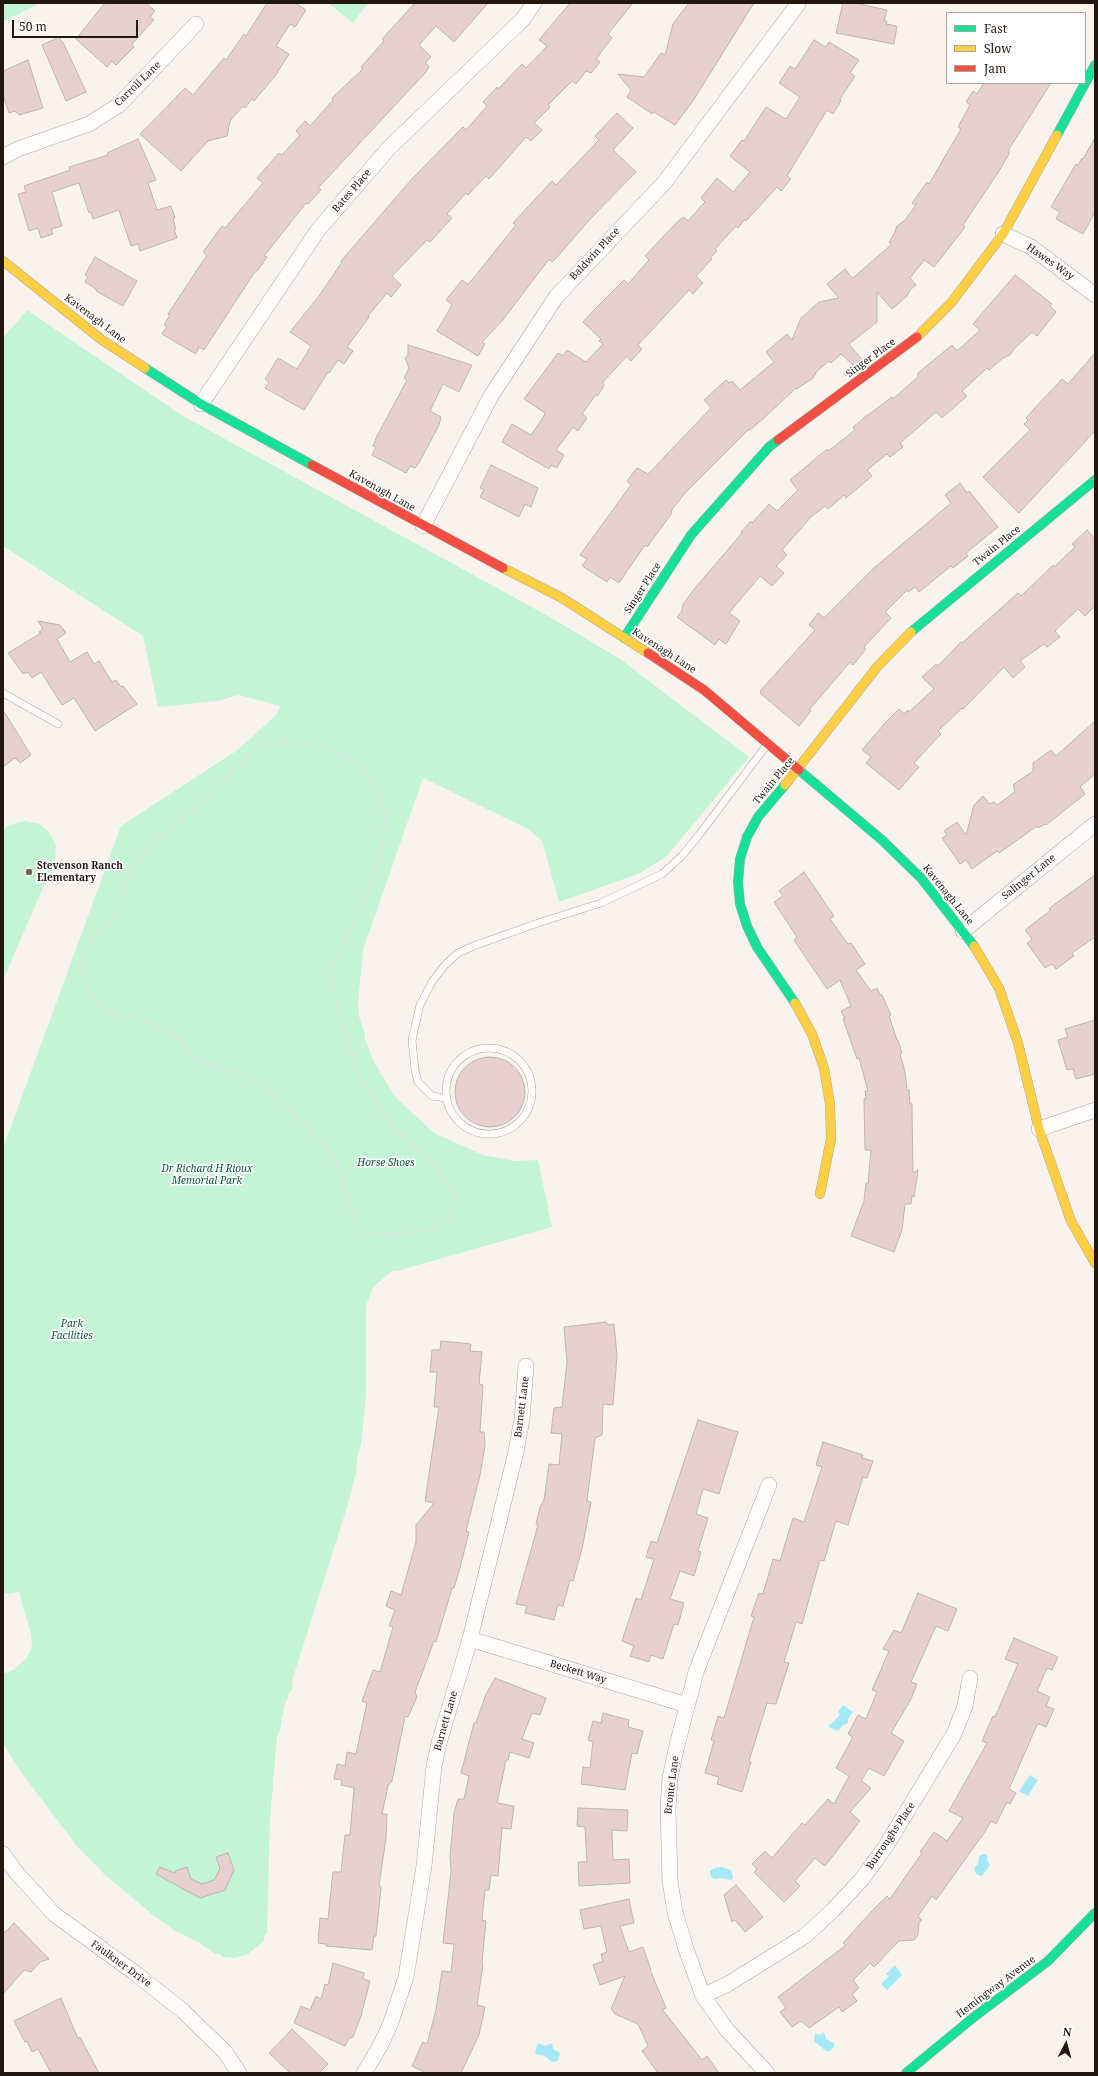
<!DOCTYPE html>
<html>
<head>
<meta charset="utf-8">
<style>
  body { margin:0 }
  #map { position:relative; width:1098px; height:2076px; overflow:hidden; background:#f9f3ee; font-family:"Noto Serif",serif }
  canvas { display:block }
  .frame { position:absolute; inset:0; border:4px solid #221810; pointer-events:none }
  .legend { position:absolute; left:946px; top:12px; width:140px; height:72px; box-sizing:border-box; background:#fff; border:1px solid #a7a39f; margin:0; padding:5px 7px; list-style:none; font-size:12px; color:#221810 }
  .legend li { display:flex; align-items:center; gap:8px; height:20px }
  .legend b { width:20px; border:1px solid #a7a39f }
  .north { position:absolute; left:1046px; top:2024px; width:40px; height:40px; -webkit-text-stroke:3px #fff; paint-order:stroke; rotate:6deg; font-size:11px; font-weight:700; line-height:16px; text-align:center; color:#221810 }
  .north::after { content:''; display:block; margin:auto; width:14px; height:18px; background:#221810; clip-path:polygon(50% 0,100% 100%,50% 72%,0 100%) }
  .scale { position:absolute; left:12px; top:20px; width:126px; height:18px; box-sizing:border-box; border:2px solid #221810; border-top:0; padding-left:5px; font-size:12px; line-height:14px; white-space:nowrap; color:#221810; -webkit-text-stroke:3px #fff; paint-order:stroke }
</style>
</head>
<body>
<div id="map">
<canvas width="1098" height="2076"></canvas>
<div class="frame"></div>
<ul class="legend">
<li><b style="height:5px;background:#16e098"></b>Fast</li>
<li><b style="height:5px;background:#ffcf43"></b>Slow</li>
<li><b style="height:5px;background:#f24e42"></b>Jam</li>
</ul>
<div class="north">N</div>
<div class="scale">50 m</div>
</div>
<script>
const g = document.querySelector('canvas').getContext('2d');
g.lineJoin = 'round';
function fillPath(path, color) {
  g.fillStyle = color;
  g.fill(path, 'evenodd');
}
function shape(rows) {
  const path = new Path2D();
  for (const r of rows) {
    if (r.length === 3) {
      path.moveTo(r[0] + r[2], r[1]);
      path.arc(r[0], r[1], r[2], 0, 2 * Math.PI);
      continue;
    }
    path.moveTo(r[0], r[1]);
    for (let i = 2; i < r.length; i += 2) path.lineTo(r[i], r[i + 1]);
  }
  return path;
}
function trace(path, color, width, dash) {
  g.strokeStyle = color;
  g.lineWidth = width;
  g.lineCap = dash ? 'butt' : 'round';
  g.setLineDash(dash || []);
  g.stroke(path);
}
function drawText(font, color, halo, rows, align = 'center') {
  g.font = font + ' "Noto Serif",serif';
  g.lineWidth = 3.5;
  g.setLineDash([]);
  g.textBaseline = 'middle';
  g.strokeStyle = halo;
  g.fillStyle = color;
  for (const [text, x, y, turn = 0] of rows) {
    g.save();
    g.translate(x, y);
    g.rotate((+turn || 0) * Math.PI / 180);
    g.textAlign = isNaN(turn) ? turn : align;
    if (halo) g.strokeText(text, 0, 0);
    g.fillText(text, 0, 0);
    g.restore();
  }
}
fillPath(shape([
  [3,3,41,3,3,22],
  [328,3,368,3,353,23],
  [27,310,183,416,550,617,620,659,749,757,666,857,638,874,559,902,542,841,528,829,423,778,363,950,358,1003,359,1016,365,1034,365,1039,373,1060,395,1097,434,1133,483,1155,515,1161,538,1160,552,1227,397,1271,392,1271,373,1287,366,1306,366,1395,361,1445,358,1454,356,1472,348,1504,293,1678,292,1688,285,1703,280,1730,277,1737,270,1820,267,1933,264,1936,264,1941,248,1954,235,1958,222,1957,220,1954,215,1954,198,1942,174,1930,153,1915,106,1876,76,1845,18,1768,3,1743,3,1674,15,1669,27,1658,32,1647,31,1634,19,1592,10,1594,3,1592,3,1148,121,826,239,749,276,715,281,706,238,695,218,701,158,707,143,636,3,546,3,338],
  [25,821,40,824,49,832,56,845,55,860,3,980,3,830,9,825]
]), '#c3f5d5');
fillPath(shape([
  [843,1705,853,1712,848,1719,848,1723,842,1726,838,1731,828,1727,838,1717,840,1714,838,1712],
  [1030,1775,1038,1780,1028,1796,1019,1791],
  [984,1854,987,1855,987,1859,990,1865,982,1876,976,1874,974,1868,978,1864,979,1856],
  [722,1867,731,1870,733,1877,732,1880,720,1878,714,1879,711,1877,710,1871,714,1868],
  [895,1965,902,1975,887,1990,881,1984,889,1976,886,1974],
  [824,2032,826,2039,834,2043,834,2047,830,2051,826,2051,814,2041,815,2033,820,2035],
  [539,2043,545,2046,552,2043,553,2049,560,2053,558,2061,552,2062,545,2056,535,2054,537,2045]
]), '#a5e8f6');
const building = shape([
  [105,3,146,3,155,11,150,17,154,20,132,44,134,47,116,65,112,61,107,67,76,39,105,3],
  [267,3,295,3,306,10,295,27,290,24,276,46,289,54,275,76,254,101,252,99,245,108,243,106,230,121,227,136,208,141,181,171,140,134,185,88,193,95,224,58,226,60,244,34,246,36,267,3],
  [415,3,488,3,454,42,436,26,419,45,431,57,425,63,429,66,426,72,318,188,321,190,308,204,306,203,264,256,267,257,258,270,254,273,204,350,199,347,196,354,162,334,167,326,164,325,170,315,168,314,207,255,203,252,222,226,225,228,263,183,257,178,279,153,282,155,300,135,296,131,305,121,310,126,333,100,332,98,363,69,361,67,384,41,382,39,415,3],
  [570,3,633,3,608,34,612,38,596,59,600,62,591,73,586,71,576,84,572,81,548,105,550,107,534,123,542,130,531,141,526,137,489,179,486,176,468,195,466,193,447,214,452,218,440,231,430,242,427,240,392,276,401,285,391,297,387,293,368,316,369,317,347,347,353,351,344,364,338,360,329,373,328,372,304,410,265,388,269,382,265,379,278,358,297,369,311,346,290,332,319,296,342,262,341,261,411,180,463,127,466,130,487,106,483,102,497,87,498,89,522,64,526,68,547,46,539,40,570,3],
  [689,3,754,3,693,101,675,125,654,112,652,114,627,97,631,90,618,74,644,77,661,53,665,55,673,24,689,3],
  [843,3,855,3,887,10,884,21,887,21,886,24,897,26,894,44,836,33,843,3],
  [59,37,62,43,63,42,86,92,66,101,42,45,59,37],
  [814,40,826,47,829,42,859,60,850,73,855,76,840,99,841,101,833,114,827,110,787,176,791,179,781,191,777,187,746,221,745,219,738,228,736,226,715,249,717,251,710,258,712,259,696,276,703,283,693,294,689,290,638,345,642,349,631,361,627,356,603,382,604,386,598,395,595,396,582,414,587,418,578,431,573,427,556,450,564,455,557,468,551,465,549,469,502,442,512,424,531,435,544,416,545,413,524,399,558,353,563,356,567,350,586,362,603,344,599,341,601,339,583,322,594,310,624,280,628,284,649,260,645,256,678,221,684,217,688,221,705,202,701,198,717,178,733,192,750,172,730,156,742,140,744,141,766,107,786,119,800,97,779,83,790,66,795,69,814,40],
  [28,60,43,108,19,115,15,111,9,113,3,95,3,71,28,60],
  [984,83,1051,83,1009,149,1009,154,999,171,963,225,965,227,934,267,924,260,910,278,916,285,910,290,907,296,892,309,877,292,877,322,849,344,863,361,855,367,841,354,831,363,829,361,817,371,813,378,797,389,796,388,764,418,750,430,749,429,685,493,671,511,672,513,661,528,647,547,645,545,619,583,610,577,607,582,582,566,587,559,580,555,631,485,627,481,637,468,648,474,711,408,704,400,726,380,729,383,732,381,740,390,774,362,766,352,787,334,792,340,801,318,819,302,839,298,827,284,845,269,852,278,854,277,892,244,889,242,894,234,897,226,905,220,916,205,912,203,927,182,929,184,961,129,958,127,970,105,966,102,973,91,977,94,984,83],
  [617,113,633,128,613,150,636,172,592,217,557,257,552,262,549,259,502,321,482,342,485,344,478,356,437,331,452,305,446,300,462,280,468,284,472,280,516,225,513,223,552,181,556,185,599,140,595,136,617,113],
  [1095,138,1095,212,1083,234,1056,219,1060,212,1051,207,1076,164,1078,165,1082,158,1083,159,1095,138],
  [138,139,156,180,148,183,157,210,171,206,175,218,173,219,176,229,174,229,177,238,140,251,138,244,131,246,119,210,93,219,91,212,89,213,79,183,52,192,62,226,51,229,53,234,41,238,38,228,29,231,18,194,26,192,24,186,70,170,69,167,108,155,107,153,138,139],
  [95,257,137,281,123,306,96,291,96,289,85,282,88,277,85,275,95,257],
  [1015,275,1052,304,1050,306,1056,312,1037,336,1032,332,1014,349,1010,355,1003,358,989,370,987,368,962,391,967,396,942,418,936,412,900,443,903,447,890,457,887,454,867,470,872,476,846,498,844,495,828,509,825,506,811,517,782,550,787,555,776,566,784,573,772,586,760,576,729,613,740,621,726,644,719,639,715,645,677,617,682,611,683,604,695,588,742,533,741,532,751,521,752,523,769,504,777,511,798,490,790,480,827,449,828,451,835,446,855,430,853,427,864,418,892,397,893,399,918,377,918,373,952,345,957,351,980,330,973,324,1015,275],
  [408,345,472,365,459,392,443,384,430,411,441,417,439,425,419,463,415,468,410,466,406,473,372,455,376,447,373,446,377,436,407,380,404,378,409,368,405,358,408,355,408,345],
  [1095,353,1095,431,1019,513,983,477,1030,430,1024,424,1028,420,1026,418,1034,409,1062,379,1068,384,1095,353],
  [491,465,538,488,531,507,525,504,519,517,480,497,484,490,480,488,491,465],
  [960,483,967,493,969,491,998,527,966,553,968,556,953,568,951,566,919,592,915,587,908,592,907,590,885,612,891,618,864,647,866,649,853,665,850,662,809,710,811,711,799,726,760,693,761,690,815,630,809,625,818,613,824,618,874,568,951,503,945,495,960,483],
  [1087,530,1095,539,1095,606,1085,616,1078,609,1055,631,1060,637,1047,647,1044,644,1020,661,1025,667,1013,678,1004,667,963,709,962,708,938,731,941,734,914,763,919,767,899,790,866,763,871,757,862,750,885,723,899,709,904,714,908,710,909,712,934,689,922,677,936,664,938,666,961,642,962,643,1018,593,1021,596,1053,565,1054,567,1075,547,1072,544,1087,530],
  [38,621,60,625,66,633,57,639,70,662,87,652,94,664,99,661,112,682,116,680,121,687,123,686,137,704,95,731,74,698,62,705,41,672,32,678,28,672,23,674,8,653,41,633,39,632,43,629,38,621],
  [3,710,31,755,20,763,15,758,3,767,3,710],
  [1095,721,1095,774,1080,787,1085,794,1046,825,1045,824,1038,828,1037,826,999,853,997,851,972,869,966,860,960,864,942,838,947,835,944,831,957,822,966,835,974,805,983,796,990,804,994,802,997,805,1015,792,1013,785,1033,771,1033,763,1051,750,1056,756,1095,721],
  [804,872,834,916,830,919,848,944,851,943,865,964,856,970,871,991,877,988,880,995,882,995,891,1015,889,1016,897,1040,898,1040,902,1053,900,1054,905,1072,907,1090,909,1090,910,1104,912,1104,913,1173,918,1170,914,1197,912,1196,911,1204,905,1204,902,1230,894,1252,851,1236,864,1201,866,1183,868,1183,871,1150,865,1150,864,1099,866,1099,865,1091,868,1091,859,1058,857,1059,843,1019,845,1019,841,1011,851,1006,840,980,827,989,794,940,797,937,774,902,783,896,779,891,804,872],
  [1095,875,1095,937,1072,953,1074,956,1056,969,1052,964,1045,968,1027,943,1032,939,1025,930,1051,910,1049,909,1055,904,1095,875],
  [1095,1020,1095,1074,1076,1079,1073,1069,1067,1070,1058,1040,1068,1037,1065,1029,1095,1020],
  [490,1092,35],
  [606,1322,608,1325,614,1324,617,1356,613,1405,603,1404,602,1435,595,1438,587,1501,591,1502,582,1549,573,1581,570,1580,563,1606,558,1605,554,1620,525,1613,527,1606,516,1604,538,1525,536,1524,540,1507,544,1500,549,1464,559,1465,562,1434,551,1433,554,1408,562,1407,567,1362,564,1327,606,1322],
  [441,1341,471,1344,470,1351,482,1352,479,1384,483,1385,480,1432,484,1432,485,1446,480,1475,466,1531,469,1532,460,1568,454,1588,452,1588,436,1642,434,1641,415,1692,417,1697,408,1717,405,1716,392,1781,388,1786,382,1814,387,1814,386,1838,379,1885,381,1888,376,1936,374,1936,372,1950,326,1946,326,1944,318,1943,320,1918,328,1919,333,1872,341,1872,345,1835,350,1835,354,1788,341,1785,342,1780,334,1779,337,1764,345,1766,347,1752,356,1754,367,1703,362,1701,373,1670,380,1672,393,1627,389,1626,395,1610,386,1606,391,1591,401,1595,416,1542,416,1525,434,1503,425,1501,439,1407,434,1407,437,1372,430,1372,432,1350,440,1350,441,1341],
  [698,1420,738,1432,719,1494,703,1489,696,1514,708,1518,698,1551,701,1552,694,1576,680,1571,670,1599,684,1603,678,1625,674,1624,663,1659,651,1655,649,1662,630,1656,634,1646,622,1641,636,1598,641,1600,654,1559,646,1557,651,1541,657,1543,698,1420],
  [823,1442,863,1455,862,1458,873,1461,867,1478,863,1477,848,1525,836,1521,824,1561,820,1560,802,1624,796,1622,784,1662,789,1663,776,1704,767,1703,749,1761,751,1762,742,1792,717,1784,719,1777,705,1773,714,1741,711,1740,718,1716,724,1718,754,1617,751,1616,759,1593,763,1594,773,1559,780,1561,793,1518,804,1522,822,1467,816,1465,823,1442],
  [918,1593,957,1609,948,1631,936,1626,911,1682,917,1684,911,1699,891,1733,904,1741,884,1776,869,1768,861,1781,871,1788,850,1812,860,1821,825,1866,815,1858,795,1881,800,1886,784,1902,754,1872,757,1869,752,1864,765,1851,772,1858,802,1823,805,1825,828,1799,834,1804,849,1776,836,1768,853,1737,848,1734,858,1715,866,1719,877,1692,872,1690,889,1651,883,1649,894,1630,901,1633,918,1593],
  [1014,1638,1058,1657,1052,1670,1047,1668,1037,1691,1050,1697,1046,1706,1054,1709,1046,1727,1039,1724,1037,1725,1009,1789,1016,1793,1010,1804,1007,1802,996,1824,991,1821,984,1833,936,1900,932,1896,918,1916,922,1920,919,1923,918,1935,914,1940,899,1941,874,1967,870,1963,853,1980,859,1988,852,1994,857,2001,842,2012,839,2007,809,2028,801,2021,792,2027,780,2012,786,2008,778,1997,846,1945,843,1943,870,1913,887,1896,890,1899,922,1853,920,1852,934,1832,947,1841,963,1818,949,1811,987,1743,982,1741,993,1716,995,1717,1018,1664,1005,1659,1014,1638],
  [495,1678,546,1698,540,1715,532,1713,522,1739,534,1743,529,1758,510,1752,508,1760,506,1760,497,1803,514,1806,511,1829,502,1828,498,1876,491,1875,489,1890,485,1890,482,1920,486,1921,482,1963,483,1964,477,2005,485,2007,479,2035,461,2073,426,2073,412,2066,423,2042,427,2044,436,2010,442,1971,451,1972,454,1944,443,1943,451,1871,450,1857,454,1813,458,1799,464,1799,469,1776,461,1773,474,1723,476,1723,486,1694,495,1678],
  [603,1713,629,1720,628,1727,643,1731,637,1754,632,1753,625,1790,581,1784,583,1767,590,1768,593,1742,588,1740,593,1721,601,1723,603,1713],
  [578,1808,628,1810,627,1831,612,1830,613,1860,629,1859,630,1883,579,1886,578,1862,587,1862,585,1827,577,1826,578,1808],
  [228,1853,234,1870,225,1890,200,1898,156,1874,160,1867,175,1873,175,1871,187,1867,191,1879,202,1884,214,1880,220,1869,216,1857,228,1853],
  [736,1885,763,1917,745,1932,735,1920,732,1922,724,1895,736,1885],
  [629,1899,634,1923,620,1926,629,1952,643,1947,651,1970,650,1970,666,2008,662,2009,702,2060,707,2056,719,2073,658,2073,642,2051,648,2046,638,2024,615,2014,611,2009,625,1976,600,1985,593,1965,603,1961,601,1954,607,1952,601,1926,584,1929,580,1910,629,1899],
  [14,1923,49,1959,40,1962,31,1972,24,1970,3,1994,3,1934,14,1923],
  [333,1963,364,1973,363,1979,370,1981,361,2016,353,2037,349,2038,345,2046,294,2023,301,2006,310,2010,316,1996,321,1999,325,1984,328,1985,333,1963],
  [61,1998,78,2039,80,2037,99,2073,51,2073,38,2049,32,2052,27,2041,25,2042,14,2021,61,1998],
  [292,2029,328,2064,319,2073,290,2073,269,2053,292,2029]
]);
fillPath(building, '#e7d0ce');
trace(building, '#beb4b2', 1);
const lane = shape([
  [3,693,58,724],
  [489,1091,43],
  [446,1098,432,1096,418,1082,415,1070,412,1040,420,1005,432,982,444,966,458,953,476,945,541,922,601,903,662,874,682,856,699,835,766,746]
]);
const street = shape([
  [3,157,18,149,89,124,119,105,196,24],
  [1003,234,1031,247,1095,295],
  [201,404,318,230,389,148,523,19,534,3],
  [423,526,491,396,556,297,664,183,798,4],
  [963,931,1095,824],
  [1039,1129,1095,1110],
  [470,1639,687,1705],
  [3,1854,15,1871,54,1914,135,1973,183,2011,225,2052,239,2073],
  [703,1996,728,1984,805,1936,833,1910,862,1879,886,1846,954,1734,965,1706,970,1678],
  [364,2073,379,2048,390,2025,406,1977,424,1866,434,1766,439,1743,470,1639,516,1452,522,1419,526,1366],
  [767,2073,727,2030,703,1996,686,1949,675,1912,670,1881,668,1809,670,1778,677,1745,696,1672,769,1485]
]);
const fast = shape([
  [1057,135,1095,65],
  [145,368,201,404,312,465],
  [911,632,1095,480],
  [624,638,691,535,769,447,778,440],
  [799,770,882,840,921,878,974,946],
  [785,785,758,817,747,837,740,859,738,882,740,904,747,926,757,947,795,1003],
  [906,2073,974,2017,1048,1961,1095,1913]
]);
const slow = shape([
  [3,261,102,340,145,368],
  [917,337,951,303,1003,234,1057,135],
  [503,568,562,598,648,653],
  [785,785,877,667,911,632],
  [974,946,999,988,1018,1043,1039,1129,1071,1221,1095,1263],
  [795,1003,812,1034,824,1068,830,1104,831,1139,820,1194]
]);
const jam = shape([
  [778,440,917,337],
  [312,465,503,568],
  [648,653,704,690,799,770]
]);
trace(lane, '#aea7a1', 8);
trace(street, '#aea7a1', 16);
trace(fast, '#aea7a1', 10);
trace(slow, '#aea7a1', 10);
trace(jam, '#aea7a1', 10);
trace(shape([
  [285,741,319,745,357,762,373,782,386,817,377,871,342,949,328,973,358,1075,396,1132,435,1164,455,1194,452,1218,433,1230,371,1236,358,1228,345,1192,337,1162,313,1132,272,1092,243,1074,211,1065,195,1057,175,1035,153,1024,105,1011,90,991,79,967,90,946,114,915,130,871,151,842,202,804,256,747,285,741]
]), '#e0dfdd', 2.5, [3, 3]);
trace(lane, '#fefdfc', 7);
trace(street, '#fefdfc', 15);
trace(fast, '#16e098', 9);
trace(slow, '#ffcf43', 9);
trace(jam, '#f24e42', 9);
for (const [x, y, r, color] of [
  [29,872,4,"#6d655e"]
]) {
  const dot = new Path2D();
  dot.arc(x, y, r, 0, 2 * Math.PI);
  g.fillStyle = color;
  g.fill(dot);
  trace(dot, '#fff', 1.5);
}
drawText('10px', '#221810', '#fff', [
  ["Carroll Lane",138,84,-44],
  ["Bates Place",352,191,-49],
  ["Baldwin Place",595,254,-47],
  ["Hawes Way",1050,262,35],
  ["Kavenagh Lane",95,319,37],
  ["Singer Place",871,358,-36],
  ["Kavenagh Lane",382,491,29],
  ["Twain Place",997,546,-39],
  ["Singer Place",643,588,-57],
  ["Kavenagh Lane",664,651,33],
  ["Twain Place",774,781,-50],
  ["Salinger Lane",1029,877,-39],
  ["Kavenagh Lane",948,895,51],
  ["Barnett Lane",522,1407,-83],
  ["Beckett Way",578,1672,17],
  ["Barnett Lane",446,1721,-74],
  ["Bronte Lane",672,1785,-83],
  ["Burroughs Place",891,1836,-56],
  ["Faulkner Drive",121,1964,36],
  ["Hemingway Avenue",996,1987,-37]
]);
drawText('bold 10px', '#221810', '#fff', [
  ["Stevenson Ranch",37,866],
  ["Elementary",37,878]
], 'left');
drawText('italic 10px', '#085837', '#fff', [
  ["Horse Shoes",386,1163],
  ["Dr Richard H Rioux",207,1169],
  ["Memorial Park",207,1181],
  ["Park",72,1324],
  ["Facilities",72,1336]
]);
</script>
</body>
</html>
